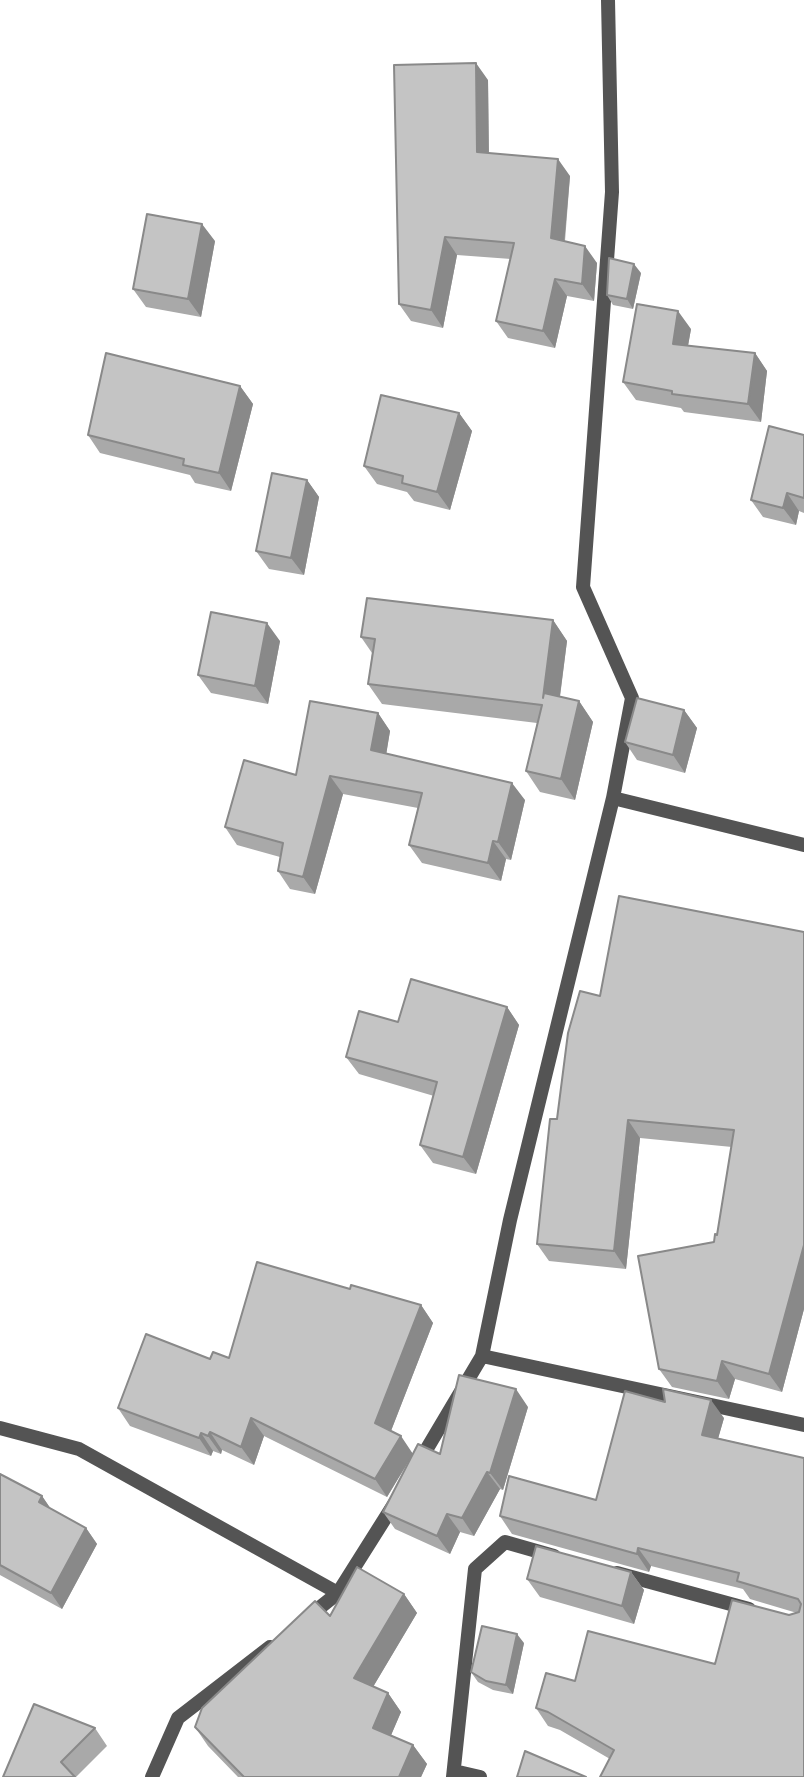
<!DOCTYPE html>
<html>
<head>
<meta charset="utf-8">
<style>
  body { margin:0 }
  canvas { display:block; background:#fff }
</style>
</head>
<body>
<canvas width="804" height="1777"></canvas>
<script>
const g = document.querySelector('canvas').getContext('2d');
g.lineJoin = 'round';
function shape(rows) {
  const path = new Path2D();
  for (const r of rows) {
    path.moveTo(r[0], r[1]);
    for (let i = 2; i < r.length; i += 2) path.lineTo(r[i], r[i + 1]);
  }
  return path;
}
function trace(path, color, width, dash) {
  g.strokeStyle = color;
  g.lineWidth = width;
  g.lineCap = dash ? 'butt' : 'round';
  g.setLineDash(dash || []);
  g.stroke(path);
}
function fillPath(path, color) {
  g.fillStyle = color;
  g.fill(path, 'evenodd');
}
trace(shape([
  [613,798,804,845],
  [482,1356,804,1425],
  [0,1428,79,1449,338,1593],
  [419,1462,482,1356,510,1220,613,798,632,698,583,587,612,192,608,0],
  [617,1573,749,1609],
  [308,1617,338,1593,396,1501],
  [454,1771,480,1777],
  [152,1777,178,1718,270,1647],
  [453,1777,475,1569,505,1542,554,1556]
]), '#545454', 14);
fillPath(shape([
  [488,80,489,153,570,176,565,241,597,263,594,301,567,296,555,348,508,338,496,321,511,259,457,255,443,328,411,321,399,304],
  [215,241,201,317,146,307,133,289],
  [641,273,633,309,613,305,607,295],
  [691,329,688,346,755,353,767,371,761,422,684,412,681,408,636,400,623,382],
  [240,386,253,404,231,491,195,483,190,475,100,453,88,435],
  [459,413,472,431,450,510,414,501,407,492,377,484,364,466],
  [804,435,804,513,799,511,796,525,763,517,751,500],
  [307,480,319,497,304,575,269,569,256,551],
  [553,620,567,641,560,697,579,701,593,722,575,800,540,792,526,771,537,723,382,704,368,684,372,653,361,637],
  [280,641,268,704,211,693,198,675],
  [684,710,697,728,685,773,637,760,625,742],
  [378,713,390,731,386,754,525,800,511,860,506,859,501,881,422,863,409,845,418,808,343,794,315,894,290,889,278,871,280,857,237,845,225,827],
  [804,932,804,1309,782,1392,735,1379,729,1399,672,1387,659,1369,717,1235,732,1147,640,1138,626,1269,549,1261,537,1244,557,1119,600,996],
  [507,1007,519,1025,476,1174,433,1163,420,1145,434,1096,359,1074,346,1057,398,1022],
  [350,1289,421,1305,433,1323,391,1431,413,1454,387,1497,264,1436,254,1465,222,1450,221,1454,213,1451,211,1456,130,1426,118,1408,210,1359,229,1358],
  [528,1407,503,1490,500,1489,474,1536,460,1532,450,1554,395,1529,383,1512,440,1454],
  [724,1418,718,1438,804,1458,804,1777,610,1759,560,1730,548,1726,536,1708,575,1681,715,1664,789,1615,797,1613,750,1599,743,1589,651,1566,649,1572,512,1534,500,1516,596,1500],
  [0,1474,42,1496,50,1508,86,1528,97,1544,62,1609,0,1575],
  [631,1572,644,1590,634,1624,540,1597,527,1579],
  [404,1594,417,1613,373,1687,388,1693,401,1712,391,1735,413,1745,427,1764,421,1777,238,1777,208,1746,195,1727,330,1616],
  [524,1643,513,1694,493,1690,478,1682,471,1672],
  [95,1728,107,1746,76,1777,3,1777]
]), '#a9a9a9');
fillPath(shape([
  [476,63,488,80,489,170,477,152],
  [558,159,570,176,563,256,551,238],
  [202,224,215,241,201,317,188,299],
  [445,237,457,255,443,328,431,310],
  [585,246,597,263,594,301,582,284],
  [634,264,641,273,633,309,627,299],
  [555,279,567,296,555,348,543,331],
  [678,311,691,329,685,362,673,344],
  [755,353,767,371,761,422,748,404],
  [240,386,253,404,231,491,219,473],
  [459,413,472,431,450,510,437,492],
  [307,480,319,497,304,575,291,558],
  [787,493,799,511,796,525,783,508],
  [553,620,567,641,557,718,543,698],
  [267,623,280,641,268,704,255,686],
  [579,701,593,722,575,800,561,779],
  [684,710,697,728,685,773,673,755],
  [378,713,390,731,384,768,371,750],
  [330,776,343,794,315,894,303,877],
  [512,783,525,800,511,860,498,842],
  [493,841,506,859,501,881,488,863],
  [507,1007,519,1025,476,1174,463,1157],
  [628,1120,640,1138,626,1269,614,1251],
  [804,1245,804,1309,782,1392,769,1374],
  [421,1305,433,1323,387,1441,375,1423],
  [722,1361,735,1379,729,1399,717,1381],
  [516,1389,528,1407,503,1490,490,1473],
  [711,1400,724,1418,714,1453,702,1435],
  [251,1418,264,1436,254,1465,241,1447],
  [210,1432,222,1450,221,1454,208,1436],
  [201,1433,213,1451,211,1456,199,1438],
  [401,1436,413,1454,387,1497,375,1479],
  [487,1472,500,1489,474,1536,462,1518],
  [42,1496,53,1512,39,1502],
  [447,1514,460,1532,450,1554,437,1536],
  [86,1528,97,1544,62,1609,51,1593],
  [638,1548,651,1566,649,1572,637,1554],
  [631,1572,644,1590,634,1624,622,1606],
  [404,1594,417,1613,367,1697,354,1678],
  [517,1634,524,1643,513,1694,506,1685],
  [388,1693,401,1712,386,1747,373,1728],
  [413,1745,427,1764,421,1777,399,1777]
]), '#898989');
const building = shape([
  [476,63,477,152,558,159,551,238,585,246,582,284,555,279,543,331,496,321,514,243,445,237,431,310,399,304,394,65,476,63],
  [147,214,202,224,188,299,133,289,147,214],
  [609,258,634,264,627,299,607,295,609,258],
  [637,304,678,311,673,344,755,353,748,404,672,394,672,391,623,382,637,304],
  [106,353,240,386,219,473,183,465,184,459,88,435,106,353],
  [381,395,459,413,437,492,402,483,403,476,364,466,381,395],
  [769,426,804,435,804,498,787,493,783,508,751,500,769,426],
  [272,473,307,480,291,558,256,551,272,473],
  [367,598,553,620,543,698,544,693,579,701,561,779,526,771,542,705,368,684,375,639,361,637,367,598],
  [211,612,267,623,255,686,198,675,211,612],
  [637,698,684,710,673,755,625,742,637,698],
  [310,701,378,713,371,750,512,783,498,842,493,841,488,863,409,845,422,793,330,776,303,877,278,871,283,843,225,827,244,760,296,775,310,701],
  [619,896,804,932,804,1245,769,1374,722,1361,717,1381,659,1369,638,1256,714,1242,715,1234,717,1235,734,1130,628,1120,614,1251,537,1244,550,1119,557,1119,568,1033,580,991,600,996,619,896],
  [411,979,507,1007,463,1157,420,1145,437,1082,346,1057,359,1011,398,1022,411,979],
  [257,1262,350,1289,351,1285,421,1305,375,1423,401,1436,375,1479,251,1418,241,1447,210,1432,208,1436,201,1433,199,1438,118,1408,146,1334,210,1359,213,1352,229,1358,257,1262],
  [459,1375,516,1389,490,1473,487,1472,462,1518,447,1514,437,1536,383,1512,418,1444,440,1454,459,1375],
  [663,1389,711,1400,702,1435,804,1458,804,1777,600,1777,614,1750,548,1712,536,1708,546,1673,575,1681,588,1631,715,1664,732,1600,789,1615,799,1612,801,1604,798,1599,737,1581,739,1573,638,1548,637,1554,500,1516,509,1476,596,1500,625,1391,665,1402,663,1389],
  [0,1474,42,1496,39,1502,86,1528,51,1593,0,1565,0,1474],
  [536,1546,631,1572,622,1606,527,1579,536,1546],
  [357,1567,404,1594,354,1678,388,1693,373,1728,413,1745,399,1777,244,1777,195,1727,202,1708,315,1601,330,1616,357,1567],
  [482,1626,517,1634,506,1685,486,1681,471,1672,482,1626],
  [34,1704,95,1728,61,1762,75,1777,3,1777,34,1704],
  [525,1751,586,1777,517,1777,525,1751]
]);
fillPath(building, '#c4c4c4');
trace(building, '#898989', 2);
</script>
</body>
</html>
